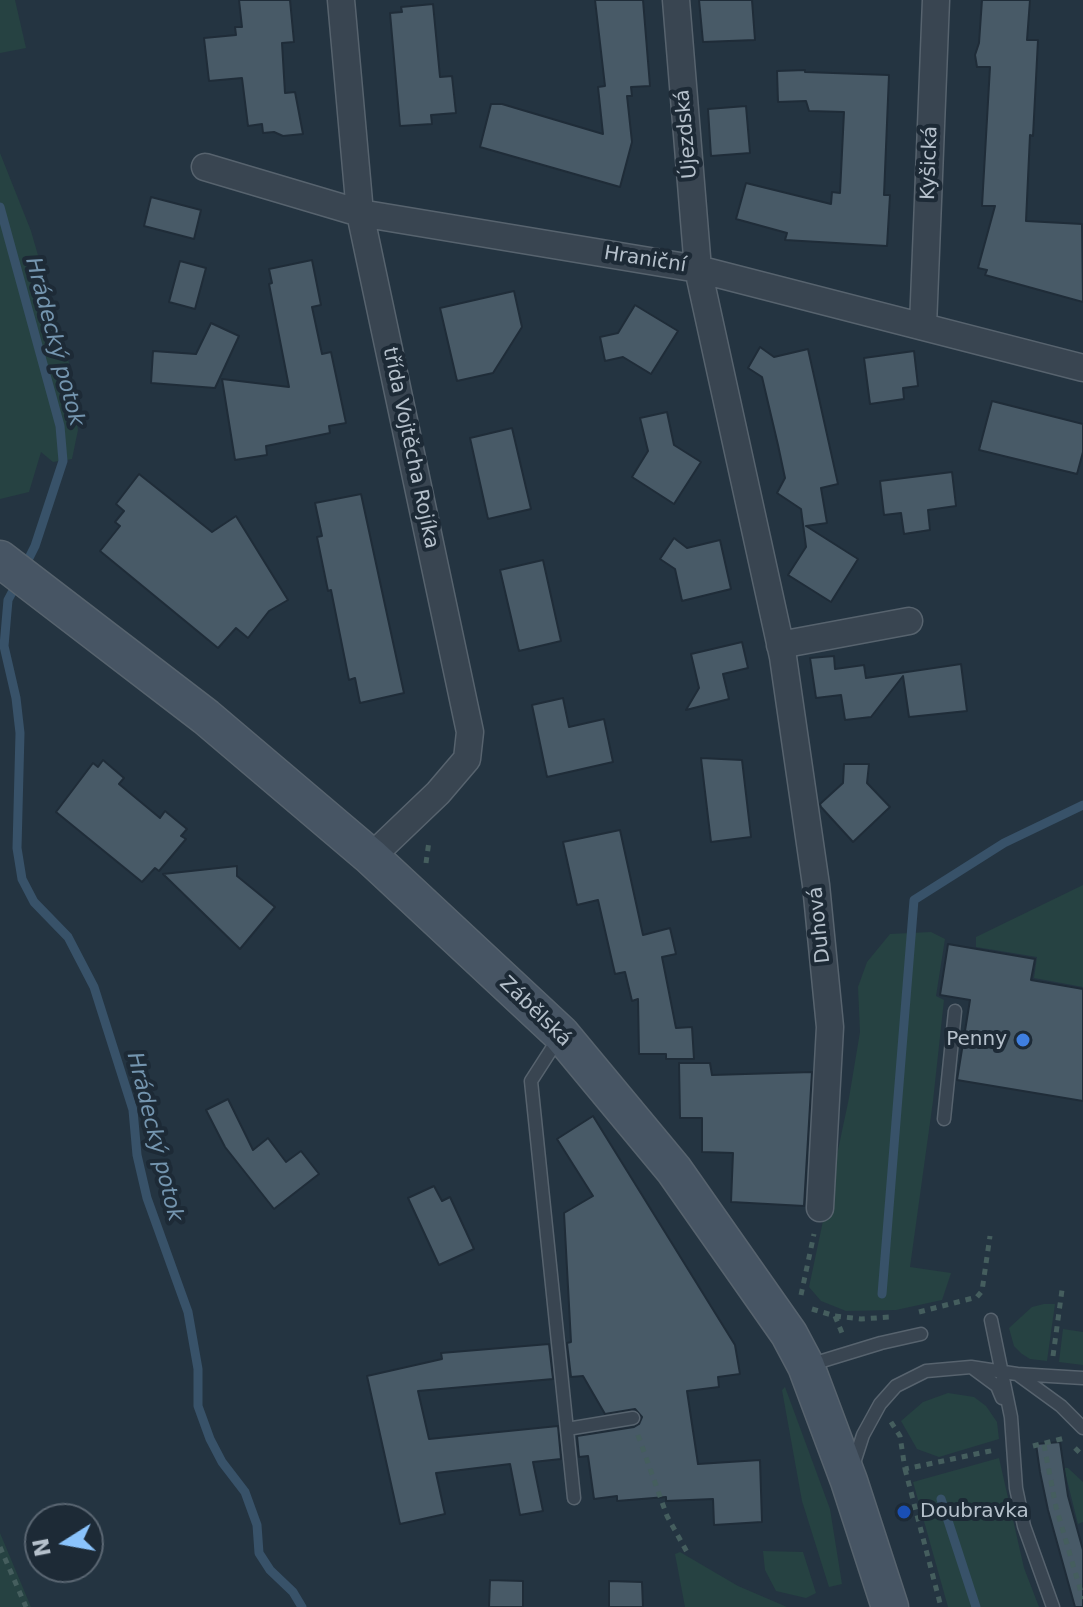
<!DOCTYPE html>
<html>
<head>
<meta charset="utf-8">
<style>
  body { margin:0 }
  #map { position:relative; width:1083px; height:1607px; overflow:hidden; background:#243441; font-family:"DejaVu Sans",sans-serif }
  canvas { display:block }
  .north { position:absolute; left:24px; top:1503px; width:80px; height:80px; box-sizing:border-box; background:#1d2a36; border:2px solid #5a6672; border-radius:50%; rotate:259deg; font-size:22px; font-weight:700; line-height:32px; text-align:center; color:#b5c0cb }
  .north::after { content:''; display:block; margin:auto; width:28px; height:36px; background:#8ac3fc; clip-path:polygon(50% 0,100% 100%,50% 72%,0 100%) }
</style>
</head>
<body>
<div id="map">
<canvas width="1083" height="1607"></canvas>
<div class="north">N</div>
</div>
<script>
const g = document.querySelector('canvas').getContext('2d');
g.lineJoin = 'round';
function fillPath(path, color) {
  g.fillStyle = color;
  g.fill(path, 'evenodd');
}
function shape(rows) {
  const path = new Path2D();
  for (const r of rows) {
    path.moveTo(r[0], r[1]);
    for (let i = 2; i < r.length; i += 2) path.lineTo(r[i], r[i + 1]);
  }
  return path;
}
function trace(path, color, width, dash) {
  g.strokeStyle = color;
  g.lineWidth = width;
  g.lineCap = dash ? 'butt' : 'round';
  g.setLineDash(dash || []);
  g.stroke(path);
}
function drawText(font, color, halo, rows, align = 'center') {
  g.font = font + ' "DejaVu Sans",sans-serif';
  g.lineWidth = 8;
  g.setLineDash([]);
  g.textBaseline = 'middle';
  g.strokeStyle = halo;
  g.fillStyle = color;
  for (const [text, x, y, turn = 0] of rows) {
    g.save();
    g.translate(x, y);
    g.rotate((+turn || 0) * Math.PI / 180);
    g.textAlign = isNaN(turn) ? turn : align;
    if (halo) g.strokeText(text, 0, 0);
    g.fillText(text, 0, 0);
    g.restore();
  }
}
fillPath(shape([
  [0,0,15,0,26,48,0,53],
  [0,153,31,231,69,363,78,430,72,459,53,462,41,452,29,492,0,499],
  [1083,885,1083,987,1034,978,1037,957,976,947,976,937],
  [931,932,945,939,936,996,944,1000,933,1101,910,1267,951,1273,942,1300,896,1310,846,1311,821,1301,809,1287,849,1098,860,1032,858,987,867,962,890,934],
  [1044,1304,1055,1304,1047,1361,1030,1359,1022,1354,1014,1346,1009,1328,1032,1307],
  [1063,1329,1083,1332,1083,1365,1059,1362],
  [785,1387,830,1509,842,1584,829,1587,802,1501,782,1390],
  [948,1393,974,1397,986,1406,997,1422,999,1439,939,1457,917,1449,901,1421,923,1402],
  [999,1458,1024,1568,1039,1607,948,1607,913,1482],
  [1064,1468,1068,1468,1083,1482,1083,1522,1078,1524],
  [0,1533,31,1607,0,1607],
  [763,1551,803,1552,816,1593,806,1598,776,1591,765,1570],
  [680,1552,738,1586,787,1607,685,1607,675,1554]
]), '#264242');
trace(shape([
  [0,207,60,426,63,461,35,546,24,568],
  [18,581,8,600,4,646,16,698,20,733,17,848,22,879,34,902,68,937,94,987,133,1110,137,1155,147,1198,188,1312,198,1369,198,1406,210,1439,222,1462,245,1492,257,1525,259,1553,270,1570,293,1592,302,1607],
  [882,1294,914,900,1004,843,1083,805],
  [941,1499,976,1607]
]), '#385269', 9);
const building = shape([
  [239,0,290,0,294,42,282,43,285,93,295,92,303,134,283,136,274,132,263,133,262,124,248,126,242,78,209,81,204,38,236,35,235,27,242,27,239,0],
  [595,0,643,0,650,86,631,87,632,96,627,96,632,142,620,187,480,147,491,104,502,104,603,134,598,87,605,86,595,0],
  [699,0,752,0,755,40,703,42,699,0],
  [982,0,1030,0,1027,40,1038,40,1033,136,1030,135,1026,221,1082,224,1083,302,985,275,987,270,978,268,995,206,982,206,990,67,977,67,975,55,979,43,982,0],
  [433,4,440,77,452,76,456,113,431,115,432,124,400,126,390,13,402,12,401,7,433,4],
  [805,70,805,72,889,75,884,195,890,195,887,246,785,240,787,233,736,219,746,183,831,204,832,192,840,193,844,112,809,111,806,101,778,102,777,71,805,70],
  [746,106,750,153,711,156,708,109,746,106],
  [151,197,201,210,194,239,144,226,151,197],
  [312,260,321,305,312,307,322,354,331,352,346,423,329,426,330,433,266,446,267,455,235,460,222,379,289,387,269,284,272,283,269,269,312,260],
  [180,261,206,268,195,309,169,302,180,261],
  [514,291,522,327,493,373,457,381,440,308,514,291],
  [635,305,678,331,651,374,623,357,605,361,600,337,618,333,635,305],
  [211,323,239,336,215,388,151,383,153,351,196,354,211,323],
  [760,347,774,357,808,349,838,484,821,488,827,523,806,526,858,559,831,602,788,575,806,547,801,509,777,493,785,478,778,445,762,377,748,368,760,347],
  [914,351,918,386,903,388,904,399,870,404,864,358,914,351],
  [992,401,1083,424,1083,452,1077,474,979,450,992,401],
  [667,412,674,445,701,462,674,504,632,477,648,451,640,418,667,412],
  [512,428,531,509,488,519,470,438,512,428],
  [952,472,956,506,928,510,930,530,904,534,901,513,884,515,880,481,952,472],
  [139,474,212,532,236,516,288,600,269,611,248,638,236,628,218,648,100,551,120,526,115,522,124,511,116,504,139,474],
  [361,494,404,693,360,703,355,678,349,680,331,590,328,591,317,537,322,536,315,503,361,494],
  [674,538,687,548,720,540,731,589,682,601,675,569,660,559,674,538],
  [543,560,561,641,519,651,500,570,543,560],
  [742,642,748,668,723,674,729,699,686,710,699,688,691,654,742,642],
  [834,656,835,669,864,665,866,678,961,664,967,711,909,717,903,676,871,717,845,720,841,695,816,698,810,658,834,656],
  [563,698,569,727,604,719,613,762,547,777,532,705,563,698],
  [701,758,742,760,751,837,711,842,701,758],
  [103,760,124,778,119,784,160,818,165,811,187,829,181,836,186,839,159,871,155,868,142,882,56,812,93,763,98,767,103,760],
  [844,764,869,764,867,783,890,807,853,842,821,807,820,804,843,783,844,764],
  [620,830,643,935,670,928,676,954,662,957,676,1028,692,1027,694,1059,666,1059,666,1054,639,1054,638,999,632,1001,625,972,615,974,598,900,577,905,563,842,620,830],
  [237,866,237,876,275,907,240,949,163,874,237,866],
  [948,944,1035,959,1031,980,1083,989,1083,1101,957,1080,970,1000,940,995,948,944],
  [679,1063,710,1063,712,1075,812,1072,804,1206,731,1202,733,1153,702,1152,702,1118,680,1118,679,1063],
  [228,1099,253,1150,268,1138,286,1162,301,1151,319,1174,274,1209,225,1147,206,1110,228,1099],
  [593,1116,735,1345,740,1374,718,1377,719,1387,687,1391,698,1464,760,1460,762,1522,714,1525,713,1499,666,1501,666,1497,617,1501,617,1496,594,1499,588,1456,579,1457,577,1436,634,1427,639,1424,642,1417,635,1409,605,1414,583,1376,571,1377,567,1343,571,1342,564,1213,593,1196,557,1139,593,1116],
  [434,1186,442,1201,450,1197,474,1249,439,1265,408,1198,434,1186],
  [549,1344,553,1379,418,1391,429,1439,558,1426,561,1459,533,1462,543,1511,520,1515,510,1464,436,1473,445,1514,400,1524,367,1376,442,1359,441,1353,549,1344],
  [1060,1442,1068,1496,1083,1550,1083,1607,1075,1607,1048,1510,1040,1472,1036,1444,1060,1442],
  [490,1580,523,1581,523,1607,489,1607,490,1580],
  [609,1581,642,1582,643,1607,609,1607,609,1581]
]);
fillPath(building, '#485a67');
trace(building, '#1f2c38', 2);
const lane = shape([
  [560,1036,531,1081,574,1498],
  [944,1119,955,1011],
  [991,1320,1011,1417,1016,1488,1024,1526,1053,1607],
  [809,1365,881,1343,921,1334],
  [974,1369,997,1386,1002,1398],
  [1017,1374,1083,1378],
  [567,1429,633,1418],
  [853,1466,863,1435,880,1404,896,1386,926,1371,971,1367,1017,1374,1061,1406,1083,1428]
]);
const street = shape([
  [341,0,360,213,470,732,467,759,438,793,371,857],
  [676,0,698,269,783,657,816,885,830,1027,820,1208],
  [205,167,360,213,698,269,1083,368],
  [923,326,936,0],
  [780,645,909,621]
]);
const secondary = shape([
  [0,559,206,717,371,857,561,1034,674,1170,789,1334,806,1366,849,1481,890,1607]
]);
trace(lane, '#57636e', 15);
trace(street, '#57636e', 29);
trace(secondary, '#57636e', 39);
trace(shape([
  [426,863,429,841],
  [801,1295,814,1234],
  [812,1309,835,1316,842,1333],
  [919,1312,977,1297,982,1291,990,1236],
  [835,1316,861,1319,890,1317],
  [1053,1356,1062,1290],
  [891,1422,900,1436,905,1469,995,1450],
  [638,1435,667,1516,687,1552],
  [1044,1445,1056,1507,1083,1599],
  [1033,1446,1065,1438],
  [1075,1448,1083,1456],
  [905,1469,941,1607],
  [0,1547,26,1607]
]), '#455e5e', 5, [6, 6]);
trace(lane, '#394551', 12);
trace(street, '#394551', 26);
trace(secondary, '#475564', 36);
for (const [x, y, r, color] of [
  [1023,1040,8,"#3f7fe0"],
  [904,1512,8,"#1a4fb4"]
]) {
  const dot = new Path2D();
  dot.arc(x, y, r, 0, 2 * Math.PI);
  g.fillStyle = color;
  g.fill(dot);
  trace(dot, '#1d2a36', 3);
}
drawText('20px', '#b5c0cb', '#1d2a36', [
  ["Újezdská",687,134,-95],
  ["Kyšická",930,163,-88],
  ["Hraniční",645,260,9],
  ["třída Vojtěcha Rojíka",410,448,78],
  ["Duhová",820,925,-96],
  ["Zábělská",535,1012,44]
]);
drawText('20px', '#b5c0cb', '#1d2a36', [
  ["Penny",1007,1040],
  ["Doubravka",920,1512,"left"]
], 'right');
drawText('italic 22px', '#7495af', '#1d2a36', [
  ["Hrádecký potok",54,342,75],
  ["Hrádecký potok",154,1137,76]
]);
</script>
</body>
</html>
